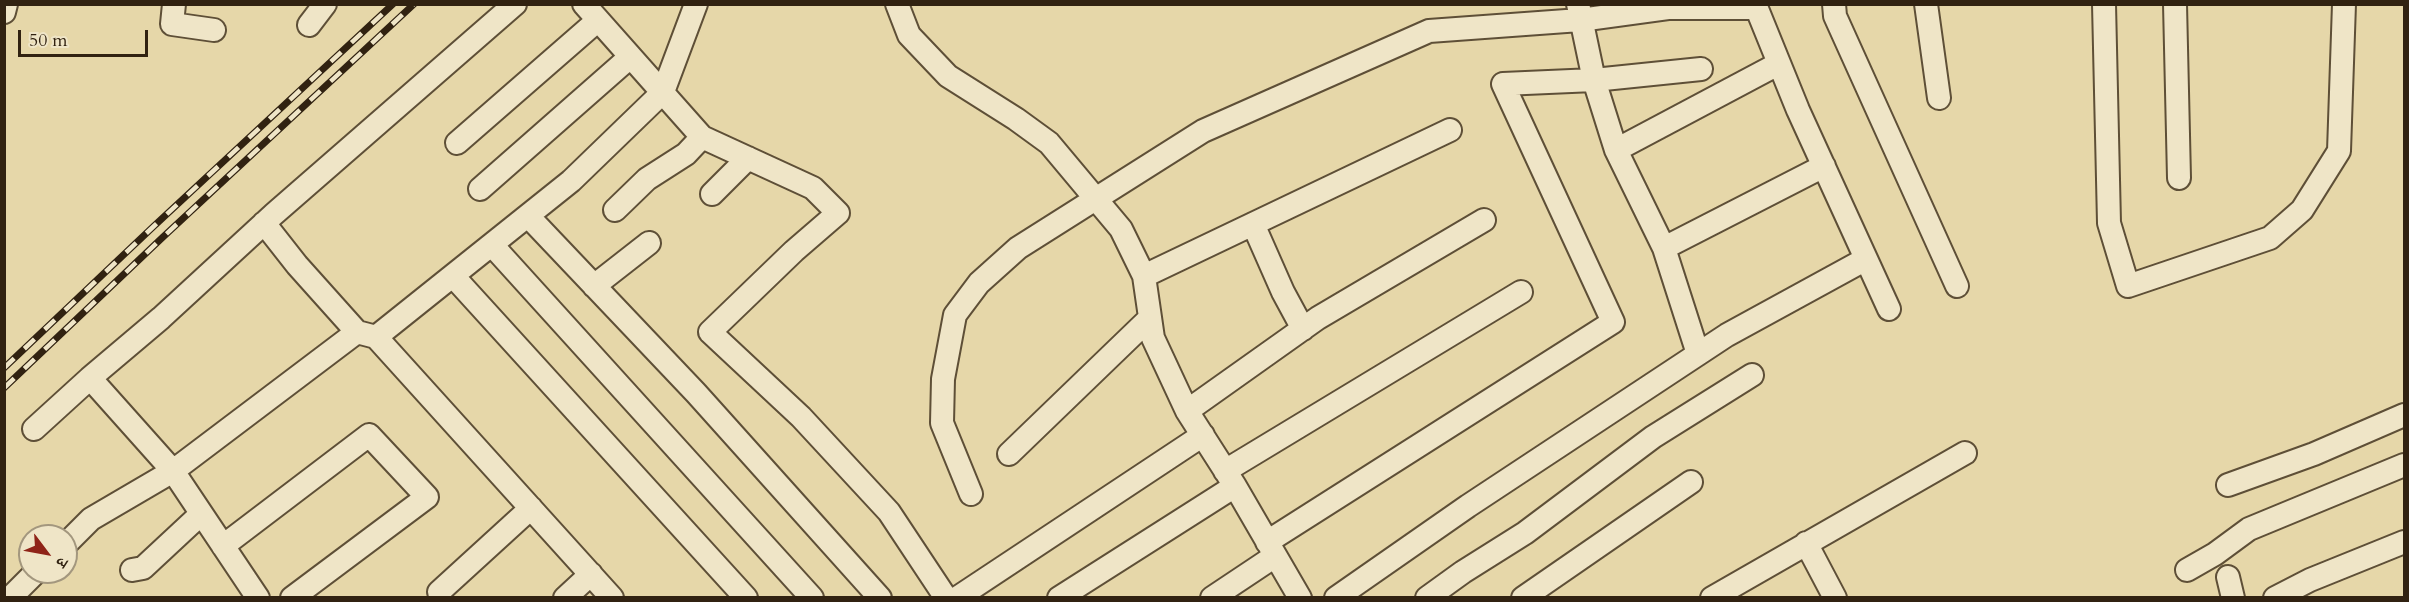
<!DOCTYPE html>
<html>
<head>
<meta charset="utf-8">
<style>
  body { margin:0 }
  #map { position:relative; width:2409px; height:602px; overflow:hidden; background:#e6d7a9; font-family:Cardo,"Noto Serif Devanagari",serif }
  canvas { display:block }
  .frame { position:absolute; inset:0; border:6px solid #312211; pointer-events:none }
  .north { position:absolute; left:18px; top:524px; width:60px; height:60px; box-sizing:border-box; background:#efe5c7; border:2px solid #a3977e; border-radius:50%; rotate:122deg; font-size:16px; font-weight:700; line-height:24px; text-align:center; color:#312211 }
  .north::after { content:''; display:block; margin:auto; width:21px; height:27px; background:#8f2418; clip-path:polygon(50% 0,100% 100%,50% 72%,0 100%) }
  .scale { position:absolute; left:18px; top:30px; width:130px; height:27px; box-sizing:border-box; border:3px solid #312211; border-top:0; padding-left:8px; font-size:18px; line-height:21px; white-space:nowrap; color:#312211; -webkit-text-stroke:4px #efe5c7; paint-order:stroke }
</style>
</head>
<body>
<div id="map">
<canvas width="2409" height="602"></canvas>
<div class="frame"></div>
<div class="north">उ</div>
<div class="scale">50 m</div>
</div>
<script>
const g = document.querySelector('canvas').getContext('2d');
g.lineJoin = 'round';
function shape(rows) {
  const path = new Path2D();
  for (const r of rows) {
    path.moveTo(r[0], r[1]);
    for (let i = 2; i < r.length; i += 2) path.lineTo(r[i], r[i + 1]);
  }
  return path;
}
function trace(path, color, width, dash) {
  g.strokeStyle = color;
  g.lineWidth = width;
  g.lineCap = dash ? 'butt' : 'round';
  g.setLineDash(dash || []);
  g.stroke(path);
}
const minor = shape([
  [174,4,172,24,214,30],
  [584,4,702,137,813,188,838,213,794,251,710,332,801,417,889,512,946,598],
  [897,4,909,35,948,76,1016,119,1049,143,1121,229,1144,276,1153,338,1187,411,1235,486,1300,598],
  [1578,4,1594,80,1616,150,1664,248],
  [1755,4,1798,110,1889,309],
  [1834,4,1835,16,1957,286],
  [1926,4,1939,98],
  [2104,4,2109,223,2128,286,2270,238,2302,210,2339,151,2344,4],
  [2175,4,2179,178],
  [4,12,6,4],
  [309,25,325,4],
  [457,143,597,21],
  [1616,150,1778,64],
  [480,189,629,58],
  [712,194,748,158],
  [615,210,647,179,686,154,702,137],
  [528,216,696,393,880,598],
  [264,223,297,265,357,332],
  [1253,224,1283,292,1303,329],
  [492,245,812,598],
  [453,276,746,598],
  [1144,276,1450,130],
  [594,286,649,243],
  [376,337,612,598],
  [1698,354,1664,248,1824,166],
  [1187,411,1318,318,1484,220],
  [34,429,90,378],
  [1009,454,1150,318],
  [1225,471,1521,292],
  [2228,485,2314,454,2404,415],
  [971,494,942,423,943,379,955,315,979,283,1018,248,1203,131,1429,31,1580,20,1668,8,1755,8],
  [1267,542,1613,322,1503,84,1594,80,1701,69],
  [1806,543,1835,598],
  [66,544,91,519,173,471,357,332,376,337,571,181,663,92,696,4],
  [223,546,369,435,427,497,292,598],
  [132,570,143,568,201,514],
  [2187,570,2215,554,2249,529,2404,465],
  [2228,577,2233,598],
  [439,592,531,508],
  [10,598,36,572],
  [258,598,173,471,90,378,161,318,274,214,515,4],
  [565,598,591,574],
  [957,598,1203,435],
  [1059,598,1235,486],
  [1212,598,1275,556],
  [1336,598,1468,506,1727,335,1866,259],
  [1427,598,1463,572,1525,533,1653,437,1752,375],
  [1523,598,1691,482],
  [1712,598,1965,453],
  [2275,598,2310,580,2404,542]
]);
trace(minor, '#5e4f37', 26);
trace(minor, '#efe5c7', 22);
const rail = shape([
  [4,368,154,226,393,4],
  [4,388,163,237,414,4]
]);
trace(rail, '#312211', 7);
trace(rail, '#efe5c7', 4.5, [14]);
</script>
</body>
</html>
